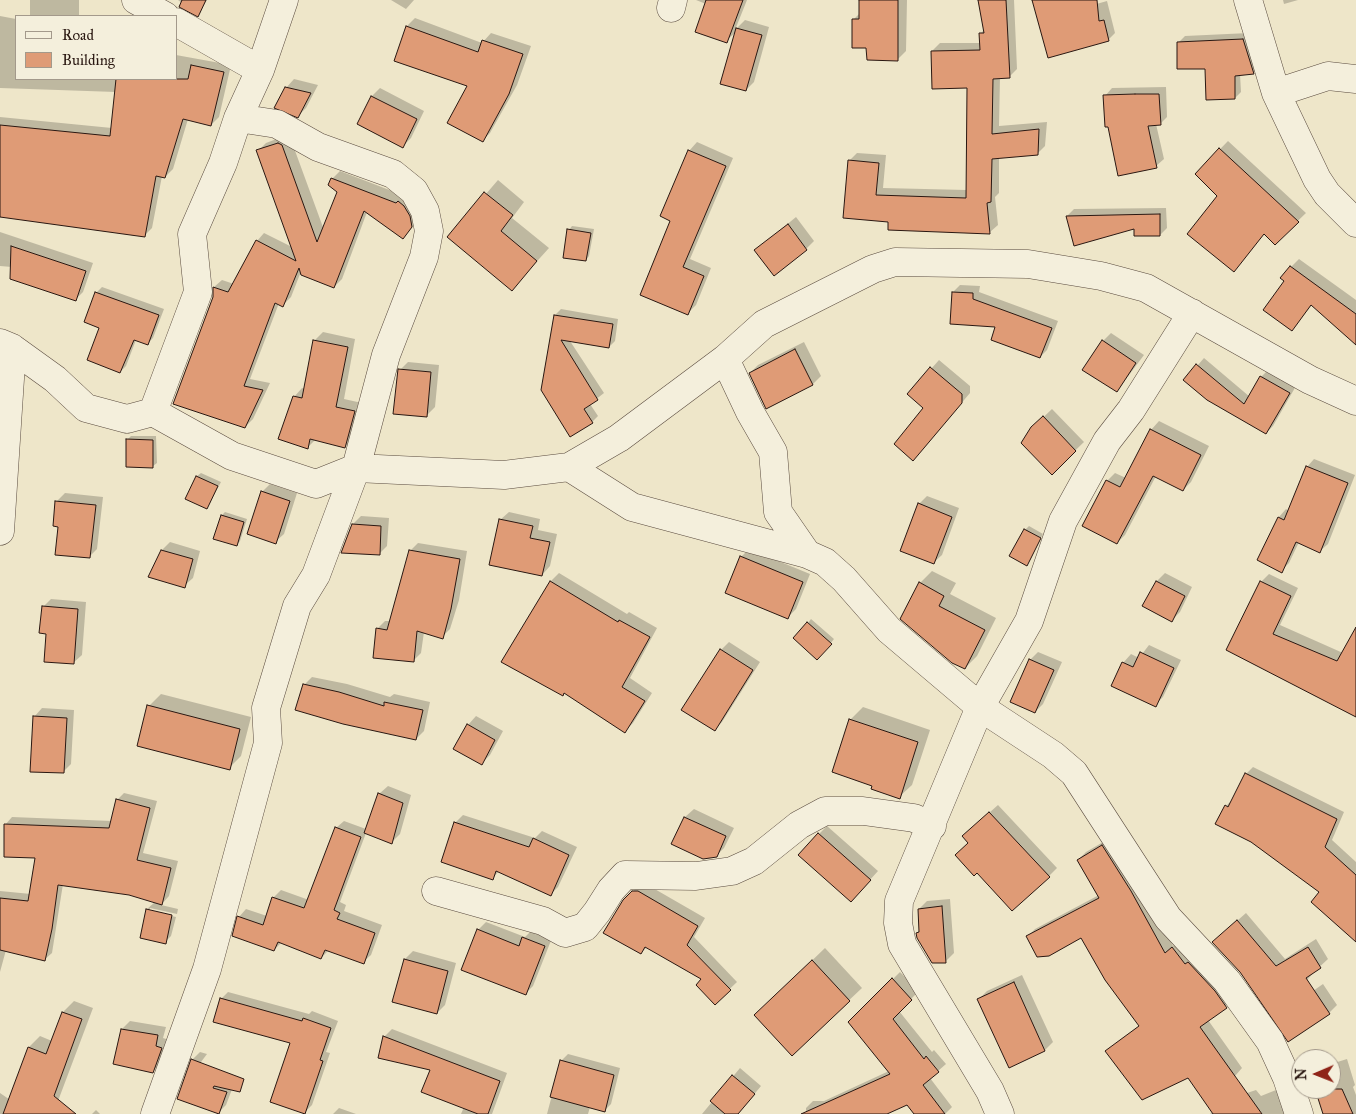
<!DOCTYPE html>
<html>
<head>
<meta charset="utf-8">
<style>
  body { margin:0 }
  #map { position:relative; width:1356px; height:1114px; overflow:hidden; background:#eee6c9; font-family:"IM FELL Great Primer",serif }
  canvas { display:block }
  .legend { position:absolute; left:15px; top:15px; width:162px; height:65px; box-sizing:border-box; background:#f4efdc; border:1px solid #a3998b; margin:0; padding:6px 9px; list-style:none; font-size:15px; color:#291711 }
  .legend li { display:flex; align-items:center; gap:10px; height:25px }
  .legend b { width:25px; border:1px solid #a3998b }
  .north { position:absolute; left:1291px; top:1049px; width:50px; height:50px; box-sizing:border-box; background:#f4efdc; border:1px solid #a3998b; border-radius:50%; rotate:269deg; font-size:14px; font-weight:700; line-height:20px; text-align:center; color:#291711 }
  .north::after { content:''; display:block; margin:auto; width:18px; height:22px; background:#8f2418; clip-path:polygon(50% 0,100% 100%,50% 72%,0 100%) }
</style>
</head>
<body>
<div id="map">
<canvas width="1356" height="1114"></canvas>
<ul class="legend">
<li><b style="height:6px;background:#f4efdc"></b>Road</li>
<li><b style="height:14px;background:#df9b76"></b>Building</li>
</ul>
<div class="north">N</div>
</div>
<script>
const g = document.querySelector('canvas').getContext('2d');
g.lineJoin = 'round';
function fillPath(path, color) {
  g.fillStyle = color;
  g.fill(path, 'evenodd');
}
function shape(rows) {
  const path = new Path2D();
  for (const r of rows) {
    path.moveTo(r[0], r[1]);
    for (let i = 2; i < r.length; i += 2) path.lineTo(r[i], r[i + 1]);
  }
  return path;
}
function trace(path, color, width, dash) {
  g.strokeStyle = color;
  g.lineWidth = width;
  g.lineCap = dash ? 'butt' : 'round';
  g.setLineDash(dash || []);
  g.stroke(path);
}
fillPath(shape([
  [30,0,79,0,79,16,30,16],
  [178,0,207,0,198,15],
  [391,0,414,0,406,9],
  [696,0,747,0,735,30,745,20,769,27,754,82,746,90,736,32,726,41,706,4],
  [860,0,907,0,906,51,898,59,868,47,854,19,860,13],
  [980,0,1014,0,1017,69,1009,77,1000,77,999,126,1047,122,1045,146,1037,154,999,157,999,193,995,197,998,225,990,232,889,229,889,221,849,161,857,153,886,155,883,188,967,190,968,87,932,51,940,43,981,43,980,34,985,29],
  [1283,0,1298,0,1284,4],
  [1107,1,1115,33,1108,40,1047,18],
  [0,16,16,19,16,79,176,79,176,55,231,65,219,117,211,125,188,119,173,169,165,177,162,176,152,228,144,236,0,216,0,117,112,128,116,92,0,88],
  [415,18,482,43,491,33,531,46,517,85,490,133,482,141,469,86,407,26],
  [1249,33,1259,67,1253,73,1240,74,1241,92,1235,98,1179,42,1185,36],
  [294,79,318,85,306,108,298,116,286,88],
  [1166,87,1167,117,1160,124,1156,124,1164,159,1156,166,1105,96,1112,88],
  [380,88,424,111,411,138,403,146,358,124,372,96],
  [287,135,290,137,324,230,339,191,332,179,340,171,405,196,420,218,403,238,367,212,342,279,334,287,300,274,291,297,283,305,279,303,250,379,270,383,253,419,245,427,214,298,214,287,222,280,234,284,257,241,264,233,292,247,258,151,266,143],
  [1228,141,1306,213,1275,243,1265,233,1234,270,1219,196,1196,174],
  [697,142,733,158,690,259,711,268,696,305,688,313,672,220,689,151],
  [498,180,524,202,512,218,549,248,512,289,449,237],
  [1166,208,1167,228,1160,235,1135,227,1067,216,1074,209],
  [796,217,814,241,806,249,756,250],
  [572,226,594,229,589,256,586,260,569,230],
  [0,232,93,263,83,292,75,300,12,267,0,266],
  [1299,259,1356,300,1356,339,1312,305,1292,329,1285,281,1291,267],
  [960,285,980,286,979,292,1058,321,1047,350,1040,357,997,326,953,292],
  [102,287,164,309,153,338,147,344,136,340,126,366,120,372,101,327,96,293],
  [561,309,618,319,615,341,609,347,570,341,604,393,590,404,598,416,592,422,542,389,555,315],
  [323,332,355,339,344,399,362,403,353,439,345,447,316,439,307,448,294,397,302,388,305,389,315,340],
  [1111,333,1144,355,1117,391,1103,341],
  [804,342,821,376,813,384,767,407,750,373,758,365],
  [1204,358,1250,397,1261,377,1268,370,1296,386,1273,426,1266,433,1185,380],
  [939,360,970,386,970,393,921,451,925,408,909,394],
  [408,362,439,365,435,407,426,416,400,370],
  [1052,409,1084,442,1052,473,1032,428],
  [1159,421,1209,446,1191,482,1183,490,1156,476,1125,535,1117,543,1107,481,1115,473,1126,478,1151,430],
  [131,436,156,436,157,463,153,466,127,440],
  [1314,459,1355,475,1328,544,1320,551,1299,542,1289,563,1281,571,1279,517,1286,509,1289,511,1307,467],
  [201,473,221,482,207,508,197,476],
  [270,484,297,493,284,534,275,542,262,492],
  [65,493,103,497,97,549,89,557,60,526,56,502],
  [927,496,959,508,942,555,933,563,919,504],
  [225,512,247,519,240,541,237,545,222,515],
  [509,512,540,519,538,530,557,534,550,566,542,575,500,520],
  [361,516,389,518,387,546,379,554,353,524],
  [1029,526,1043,534,1027,565,1025,530],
  [170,542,200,551,193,578,184,586,162,550],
  [418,543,467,551,459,600,450,629,442,637,424,632,421,653,413,661,377,629,385,621,391,621,410,551],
  [749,549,810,574,796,609,787,618,741,557],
  [932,571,956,583,950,594,996,618,977,656,965,668,920,583],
  [559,573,627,614,629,612,657,628,630,678,652,693,633,723,625,731,565,692,563,695,503,662,551,581],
  [1165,573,1192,587,1180,612,1172,620,1144,605,1157,581],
  [1269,574,1298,588,1280,625,1343,653,1356,630,1356,716,1228,649,1261,582],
  [51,599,86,602,82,655,73,663,48,633,43,607],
  [811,619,834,639,821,655,808,623],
  [729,642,760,662,722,722,714,730,721,650],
  [1149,645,1181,660,1163,697,1155,705,1123,663,1131,654,1139,658],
  [1038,652,1062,662,1043,704,1035,712,1030,660],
  [312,677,347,684,390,697,394,694,430,702,424,731,416,739,304,685],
  [161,694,251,717,241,756,229,768,149,706],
  [863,707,930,730,912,785,899,797,874,785,850,720],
  [42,708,74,710,71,764,63,772,34,717],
  [476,716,503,731,490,755,482,763,468,725],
  [1253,767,1344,812,1332,840,1356,862,1356,925,1226,806,1233,799,1246,774],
  [388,786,411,795,400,834,392,842,366,833,340,902,346,905,344,911,382,925,371,955,363,962,329,950,321,958,282,942,274,950,239,917,246,909,267,916,273,898,281,890,309,900,336,828,344,821,366,829,379,794],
  [124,793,157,801,143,853,178,861,169,896,161,905,178,909,177,914,150,908,150,911,176,917,171,936,165,942,147,909,155,902,129,894,63,884,52,953,44,960,6,950,0,972,0,891,31,894,36,857,5,825,12,817,112,821,117,800],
  [998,805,1057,868,1049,876,969,843,972,828],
  [694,809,734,828,724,848,716,856,673,844,685,817],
  [463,815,535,838,542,831,577,847,558,887,550,895,499,871,493,878,455,823],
  [827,826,878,871,859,892,799,854],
  [1110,838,1139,883,1173,946,1181,940,1234,999,1208,1020,1242,1068,1235,1076,1188,1077,1107,1051,1140,1025,1082,936,1028,936,1035,929,1099,895,1078,860,1086,852],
  [640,884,646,884,705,918,694,937,737,982,715,1003,703,979,647,947,641,953,624,900],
  [950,899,954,953,946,961,917,933,920,930,919,909,927,901],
  [1246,913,1285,959,1316,939,1328,959,1315,971,1295,994,1300,1000,1323,984,1337,1005,1329,1013,1288,1040,1241,971,1213,942],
  [486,922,525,937,532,930,552,938,533,986,525,994,478,930],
  [825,948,862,988,792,1054,768,1003],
  [413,951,456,963,445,1005,437,1013,405,959],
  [900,972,919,991,899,1011,932,1052,934,1050,946,1064,930,1078,952,1107,945,1114,919,1114,907,1104,884,1114,806,1114,806,1108,813,1101,824,1101,889,1071,850,1022],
  [1022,975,1053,1042,1045,1050,1010,1066,979,999,987,991],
  [228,992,309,1014,312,1011,338,1021,326,1052,330,1053,312,1105,304,1113,292,1042,221,999],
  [74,1001,93,1008,58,1101,15,1085,29,1047,40,1036,52,1041,63,1012],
  [130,1021,166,1027,163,1038,169,1040,161,1063,153,1071,122,1029],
  [392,1029,507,1073,492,1114,461,1114,464,1107,431,1069,384,1037],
  [200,1052,207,1054,195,1070,192,1060],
  [568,1054,620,1068,611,1104,604,1111,590,1107,588,1114,547,1114,561,1061],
  [1347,1059,1355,1085,1353,1087,1356,1095,1356,1114,1325,1114,1317,1089,1331,1089,1331,1064],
  [740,1068,761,1086,738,1114,702,1114],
  [197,1082,234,1084,226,1105,218,1113],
  [1281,1088,1292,1114,1210,1114,1223,1101,1256,1090,1261,1096],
  [0,1093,22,1108,18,1114,0,1114],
  [339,1108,356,1114,333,1114],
  [96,1110,100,1114,92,1114]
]), '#0003');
const building = shape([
  [182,0,206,0,198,17,179,7,182,0],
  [706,0,743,0,727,43,695,32,706,0],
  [859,0,898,0,898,61,867,60,866,48,852,48,852,19,859,19,859,0],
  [978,0,1006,0,1010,78,993,79,992,134,1039,129,1038,155,992,159,991,202,987,203,990,234,888,230,888,222,843,218,848,160,879,163,876,195,966,198,967,88,932,89,931,51,980,50,979,33,984,33,978,0],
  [1032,0,1097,0,1099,21,1104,20,1109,41,1048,58,1032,0],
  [406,26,478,52,482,40,523,54,509,94,483,142,447,123,467,86,394,61,406,26],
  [736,28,762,35,746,91,720,84,736,28],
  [1243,39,1254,74,1235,76,1235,99,1206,100,1205,69,1177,69,1177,42,1243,39],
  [191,65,224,72,211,126,183,119,165,178,156,176,145,237,0,217,0,125,110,136,116,79,188,79,191,65],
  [285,87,311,93,298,118,274,108,285,87],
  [1135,94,1159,94,1161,125,1148,126,1157,168,1118,176,1108,127,1105,127,1103,95,1135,94],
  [371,96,417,119,403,148,357,124,371,96],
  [278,143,282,145,317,242,337,192,328,185,331,178,396,203,398,201,404,206,410,216,412,227,403,239,364,211,334,288,301,275,299,268,283,307,275,303,244,386,263,390,245,428,173,404,213,297,213,287,228,292,256,240,296,261,256,150,278,143],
  [1219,148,1299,222,1275,245,1264,234,1234,272,1187,234,1217,196,1195,174,1219,148],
  [688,150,726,166,683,267,704,276,688,315,640,295,670,221,660,216,688,150],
  [484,192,513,215,501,231,537,261,512,291,447,237,484,192],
  [1160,214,1160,236,1134,236,1134,229,1074,246,1066,216,1160,214],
  [788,224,807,250,774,276,754,250,788,224],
  [567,229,591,233,586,261,563,258,567,229],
  [11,246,86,271,76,301,10,279,11,246],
  [1290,266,1356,314,1356,345,1311,305,1292,331,1263,310,1284,281,1280,278,1290,266],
  [95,292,159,315,148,345,134,340,120,373,87,360,99,328,84,322,95,292],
  [952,292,973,293,973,299,1052,328,1040,358,991,340,995,327,950,324,952,292],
  [554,315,613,324,609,348,561,340,598,400,584,409,593,423,570,437,541,390,554,315],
  [313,340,348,347,336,407,355,411,345,448,310,439,308,449,278,439,293,396,302,398,313,340],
  [1102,340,1136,363,1117,392,1082,370,1102,340],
  [795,349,813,385,766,409,749,373,795,349],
  [1196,364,1244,404,1260,376,1290,393,1266,434,1207,400,1183,380,1196,364],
  [930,367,962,394,962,403,913,461,894,444,923,408,907,394,930,367],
  [398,369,431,372,427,417,393,414,398,369],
  [1043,416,1076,451,1052,475,1021,443,1031,427,1043,416],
  [1150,429,1201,455,1183,491,1153,476,1117,544,1082,526,1106,480,1120,487,1150,429],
  [126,439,153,440,153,468,126,467,126,439],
  [1306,466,1348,483,1320,553,1296,542,1282,573,1257,560,1278,517,1284,520,1306,466],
  [196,476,218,486,207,509,185,499,196,476],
  [261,491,290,501,276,544,247,534,261,491],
  [55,501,96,505,90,558,55,555,58,527,53,526,55,501],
  [918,503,952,517,934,564,900,551,918,503],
  [221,515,244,522,237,546,213,539,221,515],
  [499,519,533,526,530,538,550,542,542,576,489,565,499,519],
  [352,524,381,526,380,555,341,553,352,524],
  [1024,529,1041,538,1027,566,1009,556,1024,529],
  [161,550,193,559,185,588,148,577,161,550],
  [409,550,460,559,451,609,443,639,417,631,414,662,373,658,376,628,387,630,409,550],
  [740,556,803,582,788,619,725,593,740,556],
  [550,581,618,622,619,620,650,637,622,687,645,701,625,733,564,693,563,696,501,662,550,581],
  [1156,581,1185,596,1172,622,1142,606,1156,581],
  [1260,581,1291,596,1273,634,1337,661,1356,627,1356,717,1226,650,1260,581],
  [919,582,944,596,939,606,985,630,965,669,952,663,900,619,919,582],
  [42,606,78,609,74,664,44,662,46,634,39,633,42,606],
  [807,622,832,644,817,660,793,638,807,622],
  [720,649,753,670,715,731,681,710,720,649],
  [1140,652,1174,668,1156,707,1111,686,1122,662,1133,667,1140,652],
  [1029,659,1054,670,1035,713,1010,702,1029,659],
  [303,684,339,692,384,706,384,702,423,710,416,740,343,724,295,710,303,684],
  [147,705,240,729,230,770,137,746,147,705],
  [33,716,67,718,64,773,30,772,33,716],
  [849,719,918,742,900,799,871,789,872,786,832,772,849,719],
  [467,724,495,740,482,765,453,749,467,724],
  [1245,773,1337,819,1325,847,1356,875,1356,942,1311,902,1319,892,1251,842,1215,824,1225,805,1228,807,1245,773],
  [378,793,403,803,392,844,364,833,378,793],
  [116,799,150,808,137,860,171,868,162,905,129,895,58,885,52,929,45,961,0,950,0,898,28,901,35,858,4,857,4,824,109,828,116,799],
  [989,812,1050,877,1012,911,977,873,974,876,955,855,968,843,962,836,989,812],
  [684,817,726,836,717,857,703,859,671,844,684,817],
  [454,822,529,847,533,838,569,855,551,896,496,871,493,880,441,862,454,822],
  [335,827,361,837,334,910,340,913,337,919,375,933,364,964,325,950,321,959,278,942,274,951,232,936,237,916,263,925,272,897,304,908,335,827],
  [818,833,871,880,851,902,798,855,818,833],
  [1102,845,1131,891,1165,953,1172,947,1185,964,1188,962,1215,991,1227,1008,1200,1027,1262,1114,1213,1114,1188,1078,1142,1100,1105,1051,1139,1026,1105,980,1081,938,1049,956,1037,957,1026,936,1099,898,1077,860,1102,845],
  [632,891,638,891,698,926,687,945,731,990,715,1005,696,985,701,979,645,947,641,954,603,933,623,900,632,891],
  [942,906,946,963,932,963,917,938,916,933,919,932,918,909,942,906],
  [146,909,172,915,166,944,140,938,146,909],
  [1237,920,1276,966,1308,947,1321,968,1306,978,1330,1014,1288,1042,1240,972,1212,942,1237,920],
  [477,929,519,946,522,937,545,946,526,995,461,970,477,929],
  [404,959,448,971,437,1014,392,1002,404,959],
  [812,960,850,1001,792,1056,754,1015,812,960],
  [892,978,912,1000,893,1019,924,1059,926,1056,939,1072,923,1085,945,1114,914,1114,907,1105,887,1114,801,1114,890,1074,848,1022,892,978],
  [1014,982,1045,1051,1009,1068,977,999,1014,982],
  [220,998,302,1021,303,1018,331,1028,320,1060,323,1061,305,1114,270,1102,290,1043,213,1022,220,998],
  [62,1012,82,1019,54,1096,76,1114,3,1114,28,1047,46,1054,62,1012],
  [121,1029,158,1035,156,1046,162,1048,153,1073,113,1064,121,1029],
  [383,1036,500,1081,488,1114,478,1114,421,1092,430,1070,378,1058,383,1036],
  [191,1059,244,1079,240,1092,214,1086,213,1088,227,1092,219,1114,177,1099,191,1059],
  [560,1060,614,1075,605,1112,550,1097,560,1060],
  [732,1075,755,1094,738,1114,725,1114,710,1101,732,1075],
  [1315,1089,1342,1089,1353,1114,1323,1114,1315,1089]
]);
fillPath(building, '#df9b76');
trace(building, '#291711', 1);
const minor = shape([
  [136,0,165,16],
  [1248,0,1276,93,1317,179,1327,194,1356,223],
  [671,8,673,0],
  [176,22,260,70],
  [1276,93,1328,76,1356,79],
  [0,343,12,348,55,379,86,408,127,419,153,412,232,456,316,484,356,468,504,475,569,467,619,438,725,359,764,324,873,269,895,262,1028,264,1101,276,1146,288,1310,380,1356,401],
  [725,359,750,412,773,452,778,512,807,554,825,562,844,579,889,630,980,707,1053,755,1074,773,1168,918,1227,981,1270,1041,1287,1078,1299,1114],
  [153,412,198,292,192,234,223,163,238,118,260,70,284,0],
  [569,467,632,507,807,554],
  [0,531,12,348],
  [436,891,543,921,565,933,585,927,597,912,611,890,625,875,696,876,732,871,754,861,799,825,825,811,863,811,914,818,932,826],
  [155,1114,207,969,268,743,266,708,297,606,316,575,356,468,386,355,424,257,429,231,425,211,414,191,393,174,318,147,277,124,238,118],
  [1000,1114,990,1091,902,944,898,923,899,901,980,707,1029,621,1063,521,1107,441,1131,410,1192,313]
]);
trace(minor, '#5a4b3f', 29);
trace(minor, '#f4efdc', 28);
</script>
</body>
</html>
